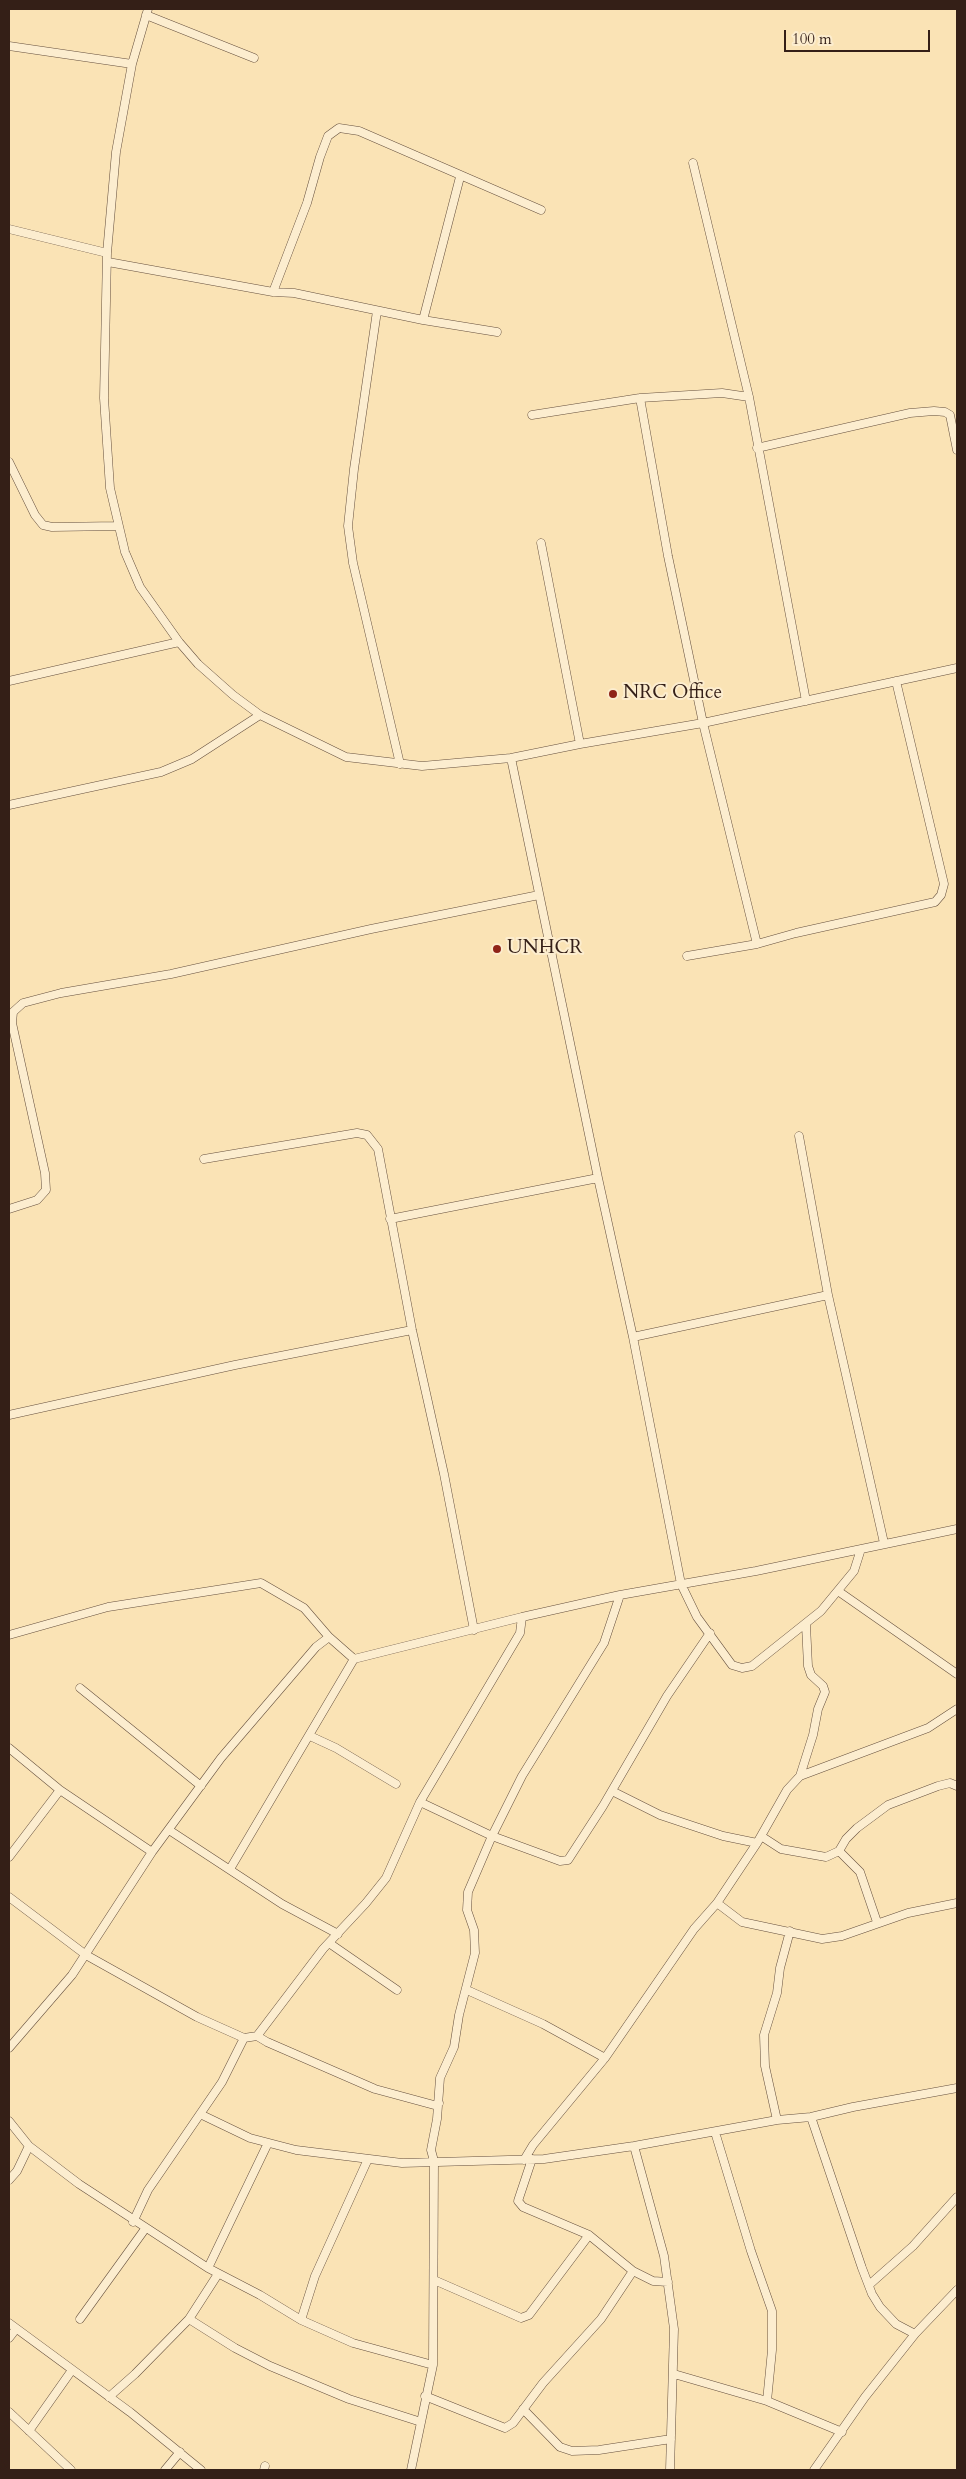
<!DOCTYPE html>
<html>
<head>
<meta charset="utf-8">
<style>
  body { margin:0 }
  #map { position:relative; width:966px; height:2479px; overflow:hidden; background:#fae3b5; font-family:Cardo,serif }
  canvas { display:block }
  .frame { position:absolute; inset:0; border:10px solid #341f17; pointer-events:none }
  .scale { position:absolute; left:784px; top:30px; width:146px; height:22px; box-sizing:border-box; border:2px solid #341f17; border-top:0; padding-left:6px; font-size:15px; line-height:18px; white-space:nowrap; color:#341f17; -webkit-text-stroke:4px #fcedcf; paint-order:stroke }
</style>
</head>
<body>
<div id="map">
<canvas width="966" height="2479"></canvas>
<div class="frame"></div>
<div class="scale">100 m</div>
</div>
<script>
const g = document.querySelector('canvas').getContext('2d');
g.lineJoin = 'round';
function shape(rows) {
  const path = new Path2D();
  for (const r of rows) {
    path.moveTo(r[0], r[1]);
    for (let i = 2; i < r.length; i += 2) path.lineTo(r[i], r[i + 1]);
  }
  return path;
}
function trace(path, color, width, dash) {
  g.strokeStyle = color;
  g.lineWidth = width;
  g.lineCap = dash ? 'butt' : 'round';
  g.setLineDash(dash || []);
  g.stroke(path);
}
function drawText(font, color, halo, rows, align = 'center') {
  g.font = font + ' Cardo,serif';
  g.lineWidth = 4;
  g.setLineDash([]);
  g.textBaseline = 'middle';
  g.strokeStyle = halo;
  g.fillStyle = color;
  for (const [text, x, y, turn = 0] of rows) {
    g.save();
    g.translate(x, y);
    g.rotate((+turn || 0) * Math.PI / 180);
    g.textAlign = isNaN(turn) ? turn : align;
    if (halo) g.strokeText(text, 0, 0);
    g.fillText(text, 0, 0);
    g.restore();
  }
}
const street = shape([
  [148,9,132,64,116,152,107,253,104,398,110,488,125,552,140,587,179,642,198,664,233,695,260,715,346,757,422,766,511,758,580,744,703,723,957,668],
  [146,15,254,58],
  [9,46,132,64],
  [693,163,749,397,806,701],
  [9,229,107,253],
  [108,262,273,292,294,293,423,320,497,332],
  [273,292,307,203,320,157,328,136,339,128,359,131,541,210],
  [377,311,354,469,348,526,353,563,400,764],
  [423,320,460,177],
  [640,398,668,556,703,723,757,944],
  [532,415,640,398,722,393,749,397],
  [757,448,910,413,934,411,945,412,950,415,957,450],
  [9,462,35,515,43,525,52,527,118,526],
  [541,543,580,744],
  [9,681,179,642],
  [511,758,598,1178,633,1337,681,1584,697,1617,732,1665,742,1668,752,1666,821,1611,854,1571,861,1549],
  [9,805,161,772,192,759,260,715],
  [687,956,757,944,796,933,935,902,941,895,944,884,896,681],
  [799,1136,828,1295,884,1543],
  [204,1159,357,1133,367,1135,378,1149,412,1330,444,1474,474,1630],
  [9,1209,37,1200,46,1190,45,1173,12,1023,13,1012,23,1003,61,993,171,974,371,929,539,895],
  [390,1219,598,1178],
  [633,1337,828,1295],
  [9,1415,235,1365,412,1330],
  [838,1591,957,1674],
  [9,1635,108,1607,261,1583,304,1608,329,1637],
  [80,1688,201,1786],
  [310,1736,336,1748,396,1784],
  [9,1748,60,1790,152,1852],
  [800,1776,813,1735,818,1709,825,1692,823,1686,811,1675,808,1666,806,1625],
  [612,1791,660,1815,723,1836,757,1843],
  [420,1802,492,1836,560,1861,568,1860,603,1806,667,1696,710,1633],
  [169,1830,282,1904,338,1934],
  [761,1836,781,1849,826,1857,839,1851,846,1839,857,1828,888,1805,938,1786,950,1783,957,1786],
  [839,1851,860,1872,877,1922],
  [9,1857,60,1790],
  [230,1869,354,1659],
  [9,1897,86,1955,197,2017,244,2038,257,2036,267,2042,375,2089,434,2105,439,2103],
  [717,1903,742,1922,822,1939,842,1936,908,1913,957,1903],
  [329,1943,397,1990],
  [467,1990,543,2024,605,2058],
  [257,2036,323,1949,366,1903,386,1878,420,1802,520,1633,522,1617],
  [9,2048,72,1975,152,1852,221,1758,316,1647,329,1637,354,1659,522,1617,620,1595,756,1571,957,1529],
  [200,2114,250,2138,296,2150,402,2163,544,2159,634,2146,777,2120,811,2117,853,2107,957,2088],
  [811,2117,862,2268,872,2294,880,2307,896,2324,915,2334],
  [777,2120,765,2066,764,2035,777,1993,780,1968,790,1931],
  [9,2121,29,2146,79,2184,208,2268,260,2295,301,2320,353,2343,433,2365],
  [715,2132,751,2251,772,2311,772,2350,767,2401],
  [634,2146,664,2256,674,2329,670,2470],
  [532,2159,518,2201,523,2207,589,2235,633,2271,653,2281,668,2282],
  [524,2160,533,2145,605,2058,694,1929,717,1903,757,1843,787,1790,800,1776,928,1728,957,1709],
  [9,2180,17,2171,29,2146],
  [133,2222,148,2190,222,2082,244,2038],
  [208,2268,268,2143],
  [434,2280,521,2318,529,2315,589,2235],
  [869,2285,913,2246,957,2197],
  [80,2319,145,2229],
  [189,2319,235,2348,270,2366,349,2399,421,2422],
  [301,2320,315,2276,368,2159],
  [9,2323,130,2412,201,2470],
  [9,2338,16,2329],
  [674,2374,767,2401,842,2432],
  [425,2396,505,2428,513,2423,543,2383,601,2319,633,2271],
  [109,2397,135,2374,189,2319,218,2274],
  [523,2409,560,2447,572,2451,599,2450,671,2439],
  [9,2412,71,2470],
  [29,2431,72,2370],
  [165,2470,180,2452],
  [264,2470,265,2466],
  [411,2470,433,2365,434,2161,431,2150,437,2119,440,2078,454,2047,459,2015,475,1953,474,1930,467,1910,468,1892,492,1836,522,1776,604,1643,620,1595],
  [814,2470,865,2397,915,2334,957,2290]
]);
trace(street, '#66503e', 9);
trace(street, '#fcedcf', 8);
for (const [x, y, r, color] of [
  [613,694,5,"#8f2418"],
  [497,949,5,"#8f2418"]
]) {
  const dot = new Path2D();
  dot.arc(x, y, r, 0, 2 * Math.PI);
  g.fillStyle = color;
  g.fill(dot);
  trace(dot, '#fcedcf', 2);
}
drawText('19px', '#341f17', '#fcedcf', [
  ["NRC Office",623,694],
  ["UNHCR",507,949]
], 'left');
</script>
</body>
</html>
